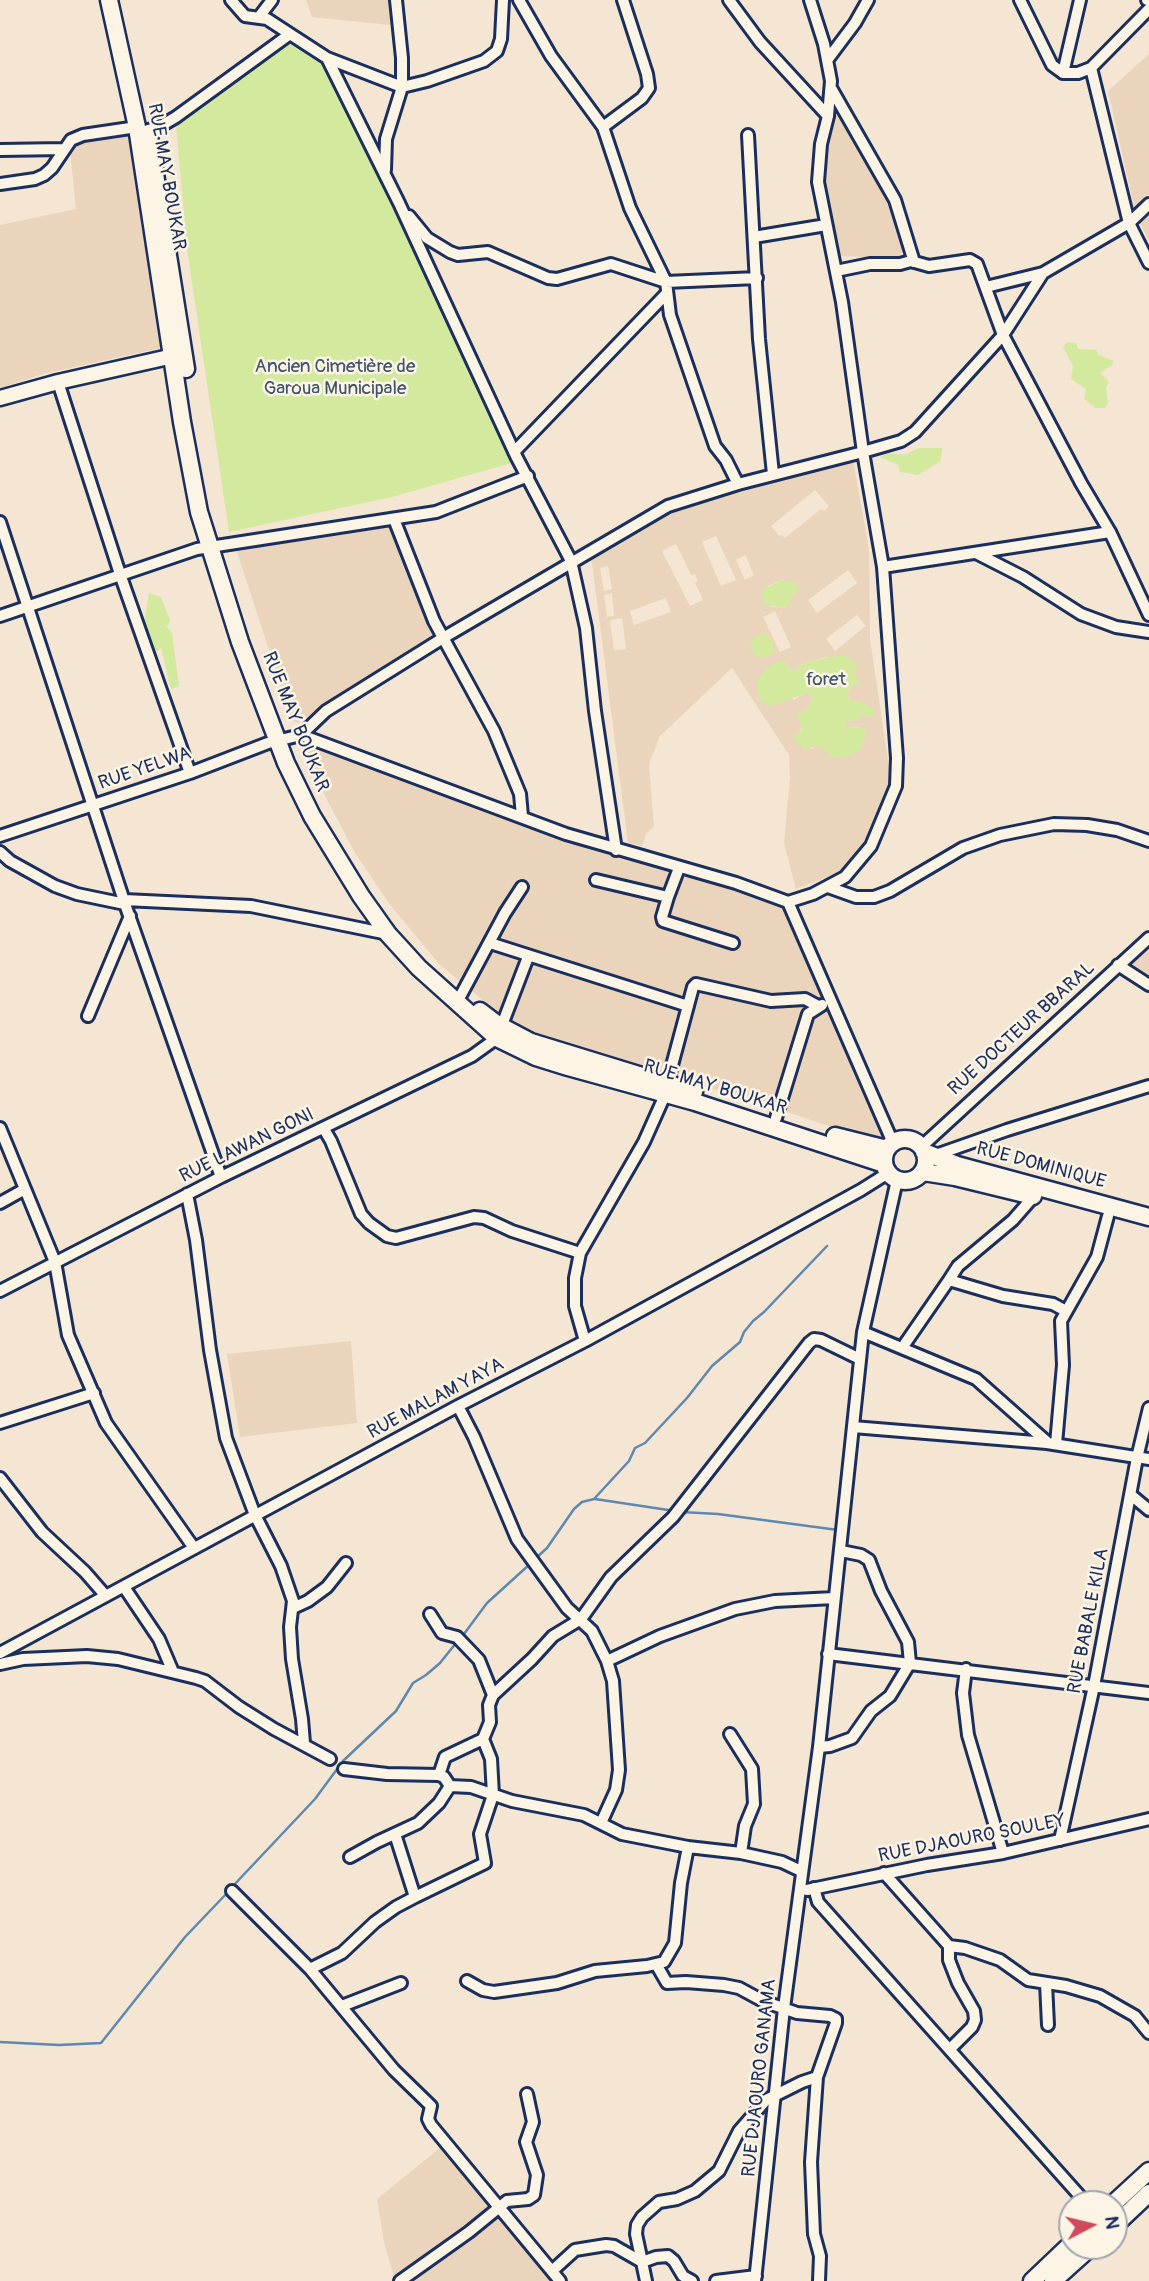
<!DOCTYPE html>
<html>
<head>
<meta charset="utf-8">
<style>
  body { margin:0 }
  #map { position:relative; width:1149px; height:2281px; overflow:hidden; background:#f4e6d2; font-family:Pangolin,sans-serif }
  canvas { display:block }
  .north { position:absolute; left:1058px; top:2190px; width:70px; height:70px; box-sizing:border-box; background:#fcf5e5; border:2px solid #a2a6af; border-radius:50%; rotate:83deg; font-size:19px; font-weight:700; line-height:28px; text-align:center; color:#1b2f5e }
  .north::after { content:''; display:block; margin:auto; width:24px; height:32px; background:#d1495b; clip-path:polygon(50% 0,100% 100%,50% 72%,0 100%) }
</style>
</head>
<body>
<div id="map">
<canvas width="1149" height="2281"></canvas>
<div class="north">N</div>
</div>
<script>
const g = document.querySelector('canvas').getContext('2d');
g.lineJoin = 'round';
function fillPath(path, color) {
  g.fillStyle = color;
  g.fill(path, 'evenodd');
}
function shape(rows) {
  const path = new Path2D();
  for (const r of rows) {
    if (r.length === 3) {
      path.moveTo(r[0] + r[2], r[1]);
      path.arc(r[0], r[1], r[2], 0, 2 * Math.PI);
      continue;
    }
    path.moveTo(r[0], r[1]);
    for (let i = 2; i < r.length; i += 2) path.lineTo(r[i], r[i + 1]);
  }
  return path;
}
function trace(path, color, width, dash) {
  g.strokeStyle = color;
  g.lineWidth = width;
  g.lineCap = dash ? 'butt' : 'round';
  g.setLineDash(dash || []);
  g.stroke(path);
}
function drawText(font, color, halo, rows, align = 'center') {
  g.font = font + ' Pangolin,sans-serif';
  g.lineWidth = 5;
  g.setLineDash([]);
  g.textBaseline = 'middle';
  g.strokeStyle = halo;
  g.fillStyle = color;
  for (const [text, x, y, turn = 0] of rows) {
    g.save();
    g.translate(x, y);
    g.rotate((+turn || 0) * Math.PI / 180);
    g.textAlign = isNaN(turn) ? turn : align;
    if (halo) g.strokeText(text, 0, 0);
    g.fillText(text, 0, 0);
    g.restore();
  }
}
fillPath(shape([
  [306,0,395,0,400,26,312,17],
  [1149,54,1149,241,1136,215,1108,91],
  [839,114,888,204,902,237,903,248,899,258,837,256,825,206,822,166,830,115],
  [128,136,161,348,43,374,0,388,0,225,76,209,69,141],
  [853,459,869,550,870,639,891,780,869,836,840,872,796,889,784,843,790,778,789,755,732,668,660,736,649,764,654,827,646,834,642,846,628,843,591,555,670,508],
  [815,490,829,506,824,511,821,509,785,538,782,535,779,536,771,526],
  [716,536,736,580,721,586,702,542],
  [676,544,691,575,695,574,698,581,695,583,703,600,690,606,662,551],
  [745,555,754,575,745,580,736,560],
  [608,566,612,589,604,591,600,568],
  [848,570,857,583,817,613,808,600],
  [782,580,791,583,786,608,773,607,764,602,768,586],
  [612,593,614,616,607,617,604,595],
  [666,598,671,612,634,625,630,611],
  [775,611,791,647,780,652,763,617],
  [857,615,866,626,835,651,826,639],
  [622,618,626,649,614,650,610,620],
  [827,657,849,688,847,695,863,716,856,720,844,722,846,727,860,727,811,749,799,734,813,698,807,692,793,700,784,662,793,671,805,662],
  [393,527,436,636,298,723,292,720,236,549,239,546,308,540],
  [301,736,789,901,892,1139,884,1145,790,1113,568,1044,539,1035,506,1019,439,964,391,906,355,853,313,773],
  [1149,940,1149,981,1122,964],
  [351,1341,357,1423,240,1437,227,1354],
  [451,2139,465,2161,508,2210,561,2281,395,2281,384,2242,377,2199]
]), '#ebd4bc');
fillPath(shape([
  [288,43,326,67,418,254,515,462,392,497,229,532,187,249,176,124],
  [1067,342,1076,343,1078,349,1096,350,1099,355,1114,361,1112,365,1100,373,1109,382,1106,387,1108,403,1105,408,1096,408,1084,399,1086,389,1071,379,1073,366,1063,347],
  [919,448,942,448,941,461,918,475,900,472,898,465,880,457,888,453,904,455],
  [782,580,791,583,796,582,799,586,795,595,786,608,767,605,763,602,761,591],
  [149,593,161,597,170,620,167,627,172,633,179,686,171,689,161,648,155,653,143,628],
  [766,633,772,641,775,652,769,656,757,658,750,646,754,637],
  [840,655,850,658,857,666,855,677,861,682,849,688,847,695,852,701,858,701,873,708,873,718,863,716,856,720,844,722,846,727,866,728,866,737,859,751,850,756,834,758,820,746,804,749,791,735,799,734,802,729,796,714,808,708,813,698,807,693,770,706,760,701,756,683,763,672,776,661,784,662,793,671,805,662]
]), '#d2e99e');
trace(shape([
  [595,1499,675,1511],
  [681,1512,718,1514,838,1530],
  [535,1559,547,1548,574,1509,582,1502,594,1499,629,1461,635,1448,645,1443,687,1398,712,1366,740,1342,744,1332,753,1321,764,1312,827,1246],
  [461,1638,487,1603,530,1564],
  [233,1886,315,1799,343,1761,396,1711,413,1683,426,1675,440,1663,456,1643],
  [0,2042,59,2045,101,2043,185,1937,229,1891]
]), '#5e88b1', 2.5);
const minor = shape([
  [231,0,245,16,267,19,290,34],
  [519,0,551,56,603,127,630,208,666,282,670,315,715,446,726,460,738,484],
  [729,0,760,42,828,116],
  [1020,0,1052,65,1063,73,1078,73,1091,68,1149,9],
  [1147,0,1149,0],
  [259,17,272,0],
  [327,58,399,203,516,456,571,561,586,628,595,711,616,850],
  [828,59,855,23,868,0],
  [1091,68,1129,223,1149,263],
  [1063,73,1080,0],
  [831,88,895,200,914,262],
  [603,127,642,98,649,88,647,74,623,0],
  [148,130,159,127,176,117,290,34,327,58,402,87,427,81,484,61,497,51,501,39,503,0],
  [748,135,759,339,773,474],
  [0,150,64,149],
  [385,170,386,139,402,87,402,58,396,0],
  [0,184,35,179,44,175,52,168,71,140,83,135,137,127],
  [409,216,427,238,450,252,458,255,488,252,548,278,557,279,611,264,666,282,757,278],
  [754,237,826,225],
  [836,271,870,264,900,264,911,261,929,266,970,260,977,264,1003,335,1081,483,1110,532,1149,615],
  [986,287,1043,273],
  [58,382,120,574,190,773],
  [514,452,667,293],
  [394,519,434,621,494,731,520,794,522,816],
  [0,522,125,904,221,1177],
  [976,553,1023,577,1081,614,1116,627,1149,632],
  [883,567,1110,532],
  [0,616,197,549,436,512,528,476],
  [301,735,566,834,736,883,788,902,813,894,845,877,871,846,896,786,897,758,883,567,863,452,842,302,818,182,821,144,828,116,831,81,824,44,810,0],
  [301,735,326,711,443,638,668,506,738,484,863,452,901,441,915,432,1003,335,1043,273,1129,223,1149,204],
  [0,836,190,773,268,743,301,735],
  [0,852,10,861,55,886,77,894,125,904],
  [596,880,668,897,679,868],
  [828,887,856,897,874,897,890,891,963,848,1000,835,1054,824,1087,825,1117,830,1149,841],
  [668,897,662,917,663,921,733,943],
  [124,900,251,906,388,934],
  [788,902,893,1143],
  [490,943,688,1006],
  [1118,965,1149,985],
  [461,995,505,913,522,887],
  [88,1016,130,916],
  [667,1084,693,987,696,984,771,1001,805,999,818,1006],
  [776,1118,808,1014,822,1005],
  [0,1128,55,1262,68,1335,106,1423,194,1548],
  [324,1129,331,1141,361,1214,369,1223,387,1236,396,1238,474,1217,484,1218,512,1231,580,1253,575,1278,575,1306,585,1341],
  [921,1147,1149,938],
  [933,1156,1007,1130,1149,1086],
  [187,1194,196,1240,210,1350,226,1438,255,1515,281,1566,293,1601,290,1627,292,1659,302,1719,304,1743],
  [1034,1196,1013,1220,958,1266,949,1280,1003,1296,1053,1304,1066,1311],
  [0,1203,25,1189],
  [580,1253,644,1142,665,1095],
  [0,1291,221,1177,472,1056,497,1038,528,957],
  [863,1332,976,1379,1047,1442],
  [902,1348,949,1280],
  [458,1406,474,1437,517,1539,567,1608,592,1631,607,1661,660,1636,735,1609,775,1601,834,1598],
  [0,1423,94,1393],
  [853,1427,1047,1443,1149,1459],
  [1056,1444,1063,1365,1061,1321,1097,1257,1108,1216],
  [0,1478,42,1532,85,1572,105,1595],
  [1131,1495,1149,1510],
  [124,1587,159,1639,173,1672],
  [293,1608,308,1601,327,1587,346,1563],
  [430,1614,442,1633,457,1637,479,1660,493,1695,532,1659,553,1636,581,1619,611,1577,673,1517,809,1343,814,1339,821,1340,860,1359],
  [0,1653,458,1406,585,1341,861,1190,888,1173],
  [828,1654,1149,1693],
  [0,1664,23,1659,87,1656,118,1659,196,1678,205,1681,239,1707,274,1729,330,1759],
  [966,1669,963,1693,968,1735,1003,1853],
  [730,1734,752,1769,754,1804,745,1826,741,1853],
  [483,1739,490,1722,489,1705,493,1695],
  [819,1747,830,1746,852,1738,871,1711,890,1696,910,1663,908,1642,881,1591,869,1560,861,1555,841,1551],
  [344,1769,387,1774,439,1775,444,1777,450,1786,471,1787,512,1801,584,1815,622,1834,688,1847,741,1853,782,1862,801,1871],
  [601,1823,616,1790,619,1770,613,1681,607,1661],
  [395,1834,415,1897,485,1863,480,1834,493,1795,491,1759,483,1739,445,1757,439,1775],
  [1060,1840,1094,1686,1137,1458,1149,1408],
  [350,1857,377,1842,418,1823,439,1803,450,1786],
  [884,1873,949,1946,965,1948,1000,1960,1028,1980,1066,1986,1100,1996,1135,2016,1149,2033],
  [814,1888,818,1902,1087,2204],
  [807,1890,927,1865,1003,1853,1149,1819],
  [232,1891,310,1969,394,2070,431,2106,428,2119,431,2125,560,2281],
  [949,1946,949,1960,958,1983,974,2011,975,2020,972,2027,950,2049],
  [656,1964,667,1983,686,1982,724,1985,739,1988,763,2001,797,2013,830,2016,836,2019,836,2023,817,2077,802,2082,766,2100,739,2131,719,2171,695,2191,677,2199,659,2202,642,2217,637,2225,636,2234,642,2262,656,2257,668,2256,674,2261,683,2276,692,2281],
  [310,1969,342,1953,375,1922,396,1907,415,1897],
  [467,1981,483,1990,494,1992,557,1983,595,1971,647,1966,664,1962,675,1943,681,1883,688,1847],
  [1046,1983,1048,2025],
  [342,2006,401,1983],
  [817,2077,811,2162,814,2234,820,2256,819,2281],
  [552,2271,575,2250,606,2245,614,2246,642,2262,646,2281],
  [400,2281,469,2232,507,2201,528,2199,534,2195,537,2175,526,2142,533,2122,527,2094],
  [716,2281,756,2276],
  [755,2281,784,2008,819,1747,863,1332,897,1180]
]);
const tertiary = shape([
  [0,398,58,382,182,354]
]);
const secondary = shape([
  [109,0,137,127,182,422,199,512,240,642,286,763,312,816,361,896,388,934,419,968,497,1038,536,1057,568,1067,695,1102,884,1164],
  [149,136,186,369],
  [480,1011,497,1024,531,1042,694,1092],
  [835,1136,887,1149],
  [905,1160,21],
  [924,1152,957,1165,1149,1217],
  [923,1172,955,1177,1033,1196],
  [1113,2204,1149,2171],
  [1114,2226,1149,2193],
  [1032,2281,1072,2243],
  [1053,2281,1092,2246]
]);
trace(minor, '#1b2f5e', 16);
trace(tertiary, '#1b2f5e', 19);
trace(secondary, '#1b2f5e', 21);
trace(minor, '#fcf5e5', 10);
trace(tertiary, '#fcf5e5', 14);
trace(secondary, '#fcf5e5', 16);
drawText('19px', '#1b2f5e', '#fcf5e5', [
  ["RUE MAY BOUKAR",166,177,80],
  ["RUE MAY BOUKAR",295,722,68],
  ["RUE YELWA",145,769,-19],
  ["RUE DOCTEUR BBARAL",1022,1029,-42],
  ["RUE MAY BOUKAR",715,1088,17],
  ["RUE LAWAN GONI",247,1146,-26],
  ["RUE DOMINIQUE",1041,1166,15],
  ["RUE MALAM YAYA",436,1399,-28],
  ["RUE BABALE KILA",1089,1621,-79],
  ["RUE DJAOURO SOULEY",972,1839,-11],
  ["RUE DJAOURO GANAMA",760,2078,-84]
]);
drawText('19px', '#40546b', '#fcf5e5', [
  ["Ancien Cimetière de",335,367],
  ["Garoua Municipale",335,389],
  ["foret",826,680]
]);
</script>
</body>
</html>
